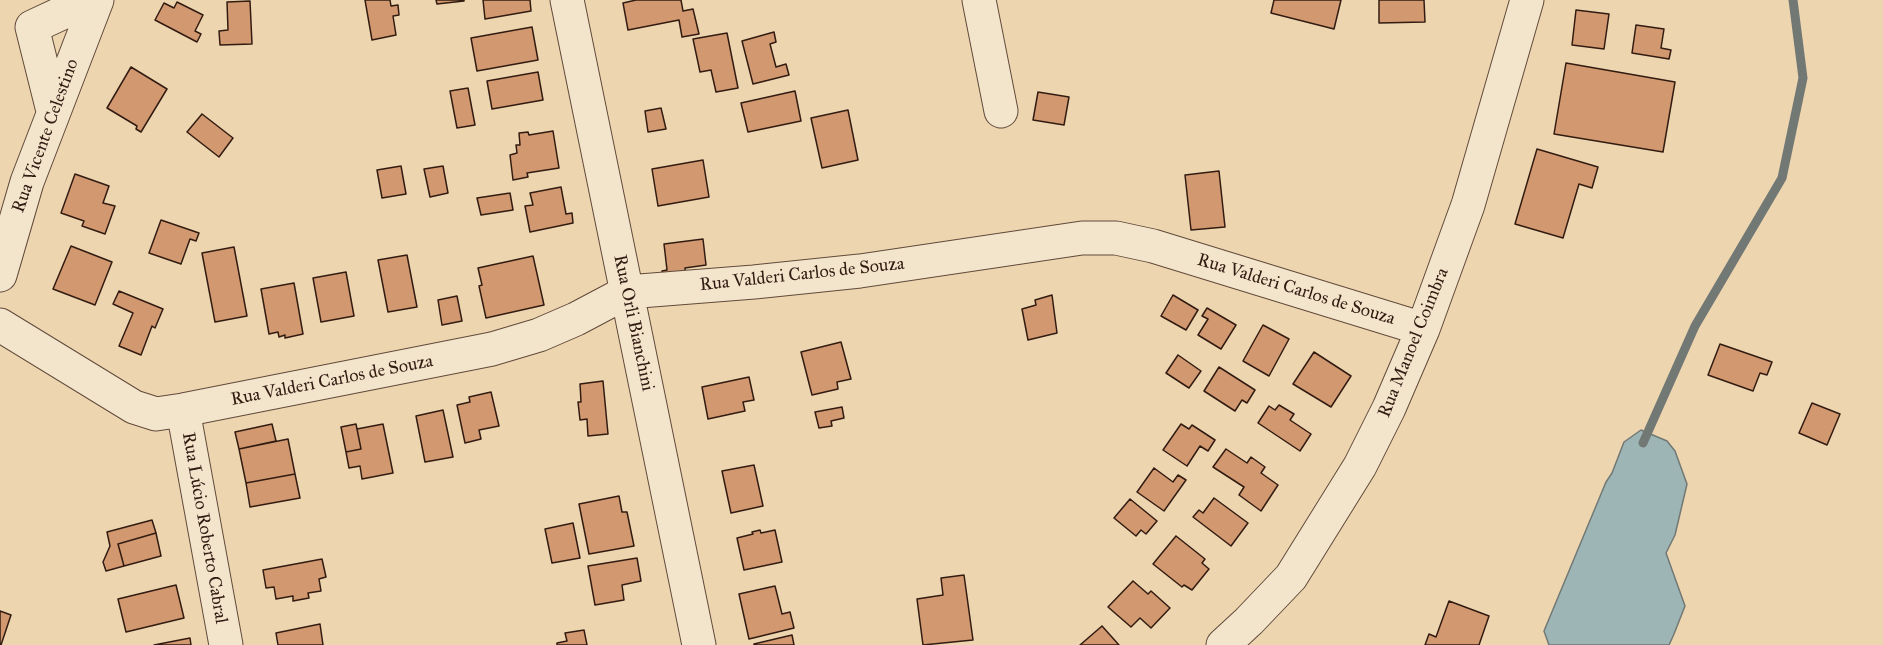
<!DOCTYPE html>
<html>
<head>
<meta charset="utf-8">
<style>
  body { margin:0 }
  canvas { display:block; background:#edd5b0 }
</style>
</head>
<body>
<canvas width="1883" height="645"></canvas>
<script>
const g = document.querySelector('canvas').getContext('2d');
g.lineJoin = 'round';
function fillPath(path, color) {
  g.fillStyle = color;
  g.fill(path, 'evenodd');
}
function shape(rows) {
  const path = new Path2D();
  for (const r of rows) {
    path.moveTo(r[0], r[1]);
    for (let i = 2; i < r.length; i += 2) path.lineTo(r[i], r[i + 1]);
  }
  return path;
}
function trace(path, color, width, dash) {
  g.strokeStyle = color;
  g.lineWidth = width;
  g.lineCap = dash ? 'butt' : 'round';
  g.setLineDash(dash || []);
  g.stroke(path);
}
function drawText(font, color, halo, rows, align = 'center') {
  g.font = font + ' "IM FELL Great Primer",serif';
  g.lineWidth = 4.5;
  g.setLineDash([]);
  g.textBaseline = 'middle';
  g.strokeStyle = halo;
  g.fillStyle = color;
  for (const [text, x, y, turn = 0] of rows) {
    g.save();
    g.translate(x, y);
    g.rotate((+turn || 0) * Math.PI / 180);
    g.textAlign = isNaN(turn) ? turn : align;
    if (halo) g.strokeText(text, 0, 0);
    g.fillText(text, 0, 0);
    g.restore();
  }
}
const water = shape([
  [1641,430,1667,441,1675,451,1687,484,1675,535,1666,553,1685,606,1674,634,1669,645,1549,645,1544,631,1606,482,1612,473,1624,442,1641,430]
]);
fillPath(water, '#9db6b5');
trace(water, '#727874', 1.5);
trace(shape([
  [1643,443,1695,326,1782,178,1803,78,1793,0]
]), '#727874', 9);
const building = shape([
  [365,0,390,0,391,6,398,5,399,15,393,16,396,35,372,40,365,0],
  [436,0,464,0,464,1,437,4,436,0],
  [483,0,530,0,531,11,485,19,483,0],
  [636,0,681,0,683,11,693,9,699,34,682,37,679,20,628,30,623,3,636,0],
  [1274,0,1341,0,1334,29,1271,13,1274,0],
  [1379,0,1424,0,1425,22,1379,23,1379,0],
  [250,1,252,44,220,45,219,31,228,30,227,2,250,1],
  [177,2,203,15,195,31,201,34,197,42,155,20,164,3,174,8,177,2],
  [1576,10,1609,14,1604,49,1572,45,1576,10],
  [1636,25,1664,29,1661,48,1671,50,1669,59,1632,53,1636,25],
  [532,27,538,60,477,71,471,38,532,27],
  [774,32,776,42,770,44,776,67,786,64,789,75,753,84,742,41,774,32],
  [727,33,738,88,716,92,711,70,700,72,693,39,727,33],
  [1566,63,1675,82,1663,152,1554,134,1566,63],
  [131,67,167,89,141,132,136,129,137,126,107,108,131,67],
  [538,72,543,100,492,109,487,81,538,72],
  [468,88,475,125,457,128,450,91,468,88],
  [795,91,801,121,748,132,741,103,795,91],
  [1038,92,1069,97,1064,125,1033,120,1038,92],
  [661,108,666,129,648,132,645,111,661,108],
  [848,110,858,160,822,168,811,118,848,110],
  [202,114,233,138,219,157,187,132,202,114],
  [553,131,559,168,527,173,528,177,513,180,510,155,517,153,516,145,520,145,519,133,528,132,529,135,553,131],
  [1537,149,1598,167,1592,188,1579,184,1563,238,1515,224,1537,149],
  [703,160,709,197,658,206,652,169,703,160],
  [401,166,406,194,382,198,377,170,401,166],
  [443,166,448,193,430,197,424,169,443,166],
  [1219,171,1225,227,1191,230,1185,175,1219,171],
  [75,174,109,186,103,203,115,206,105,234,82,226,84,221,61,213,75,174],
  [561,187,566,214,572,213,573,223,530,232,525,206,533,205,530,193,561,187],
  [510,193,513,210,481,215,477,198,510,193],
  [161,220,199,233,196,241,190,239,181,264,149,253,161,220],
  [703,239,706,265,685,268,686,282,664,284,662,271,667,270,664,244,703,239],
  [71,246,112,262,95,305,53,289,71,246],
  [234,247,247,316,215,322,202,253,234,247],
  [407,255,417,307,388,312,378,260,407,255],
  [533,256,544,305,486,318,479,286,482,285,478,268,533,256],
  [346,272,354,316,321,322,313,278,346,272],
  [294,283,303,334,285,338,285,335,279,337,278,332,269,334,261,289,294,283],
  [119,291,163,309,155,328,152,326,141,355,119,346,133,313,113,304,119,291],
  [1052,295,1057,333,1028,340,1022,309,1036,305,1035,300,1052,295],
  [1173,295,1198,310,1186,330,1161,316,1173,295],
  [457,296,462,321,442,325,438,300,457,296],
  [1207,308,1236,325,1221,349,1198,335,1208,319,1202,316,1207,308],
  [1263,325,1289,339,1269,376,1243,361,1263,325],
  [841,342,851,379,837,382,838,389,812,395,801,352,841,342],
  [1720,344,1772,362,1767,375,1760,373,1753,391,1708,375,1720,344],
  [1314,352,1351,376,1331,407,1293,384,1314,352],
  [1178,355,1201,371,1189,388,1166,373,1178,355],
  [1219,367,1255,390,1247,403,1242,400,1235,411,1204,391,1219,367],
  [749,377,754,400,743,402,745,411,708,419,702,387,749,377],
  [603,381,608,434,588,436,587,419,580,420,578,402,581,402,580,384,603,381],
  [491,392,499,426,479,430,481,439,465,443,457,405,470,402,469,397,491,392],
  [1812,403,1840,414,1827,445,1799,433,1812,403],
  [1279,405,1294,414,1290,420,1311,434,1300,451,1258,423,1269,406,1275,410,1279,405],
  [842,407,844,418,831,421,832,426,819,428,815,412,842,407],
  [443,410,453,457,425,462,416,416,443,410],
  [272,424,276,441,239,449,235,432,272,424],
  [356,424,361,449,346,452,341,427,356,424],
  [383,424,393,473,362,479,360,466,349,468,346,452,361,449,357,429,383,424],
  [1181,424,1189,429,1192,425,1215,440,1208,451,1200,446,1187,466,1163,450,1181,424],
  [288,439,295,474,246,483,239,449,288,439],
  [1226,449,1247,463,1251,457,1265,467,1261,473,1278,485,1261,511,1239,495,1244,487,1213,467,1226,449],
  [754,465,763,506,731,513,722,471,754,465],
  [1154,468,1173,482,1178,475,1186,480,1164,511,1137,492,1154,468],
  [295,474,300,498,250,507,246,483,295,474],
  [619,496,622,512,627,512,634,546,589,554,579,504,619,496],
  [1214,498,1248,523,1231,546,1193,517,1199,510,1203,513,1214,498],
  [1130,499,1157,521,1146,534,1141,530,1136,536,1114,518,1130,499],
  [152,520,156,533,118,544,124,566,106,571,103,562,110,546,107,532,152,520],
  [573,523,580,558,552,563,545,529,573,523],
  [760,530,761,533,775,530,782,562,744,570,737,538,753,534,752,532,760,530],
  [156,533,161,556,124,566,118,544,156,533],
  [1176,536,1205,559,1202,563,1209,569,1192,590,1184,585,1182,587,1153,564,1176,536],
  [637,558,641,581,622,585,624,600,595,605,588,566,637,558],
  [322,559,326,577,319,579,321,591,308,593,309,598,293,601,293,596,276,599,274,587,266,588,263,570,322,559],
  [964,575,973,640,923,645,917,599,943,595,941,578,964,575],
  [1133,581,1148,594,1151,591,1170,608,1151,628,1140,618,1131,627,1108,607,1133,581],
  [176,585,184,618,126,632,118,599,176,585],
  [775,586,782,614,790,612,794,628,749,639,739,594,775,586],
  [1449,601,1489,616,1479,645,1425,645,1429,634,1436,637,1449,601],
  [0,611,11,615,1,645,0,645,0,611],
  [320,624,323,645,278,645,276,633,320,624],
  [1102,626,1119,645,1080,645,1102,626],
  [584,630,587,645,557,645,557,643,567,641,565,633,584,630],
  [792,635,794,645,754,645,754,644,792,635],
  [190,638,191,645,154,645,190,638]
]);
fillPath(building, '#d2986f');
trace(building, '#321c12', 1.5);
const minor = shape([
  [567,0,699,645],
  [979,0,1001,111],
  [53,111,32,27,90,0],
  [0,275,27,182,97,0],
  [0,325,134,407,156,414,183,410,492,349,539,335,576,319,627,292,754,282,860,271,1082,238,1116,238,1153,246,1423,329],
  [183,410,226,645],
  [1223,645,1249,621,1291,577,1360,466,1389,408,1423,329,1468,205,1527,0]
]);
trace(minor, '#614a3a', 35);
trace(minor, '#f3e4cc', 33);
drawText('18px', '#321c12', '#f3e4cc', [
  ["Rua Vicente Celestino",46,136,-70],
  ["Rua Valderi Carlos de Souza",802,275,-6],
  ["Rua Valderi Carlos de Souza",1296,290,17],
  ["Rua Orli Bianchini",633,323,78],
  ["Rua Manoel Coimbra",1414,343,-68],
  ["Rua Valderi Carlos de Souza",332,381,-11],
  ["Rua Lúcio Roberto Cabral",204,528,80]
]);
</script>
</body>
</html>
